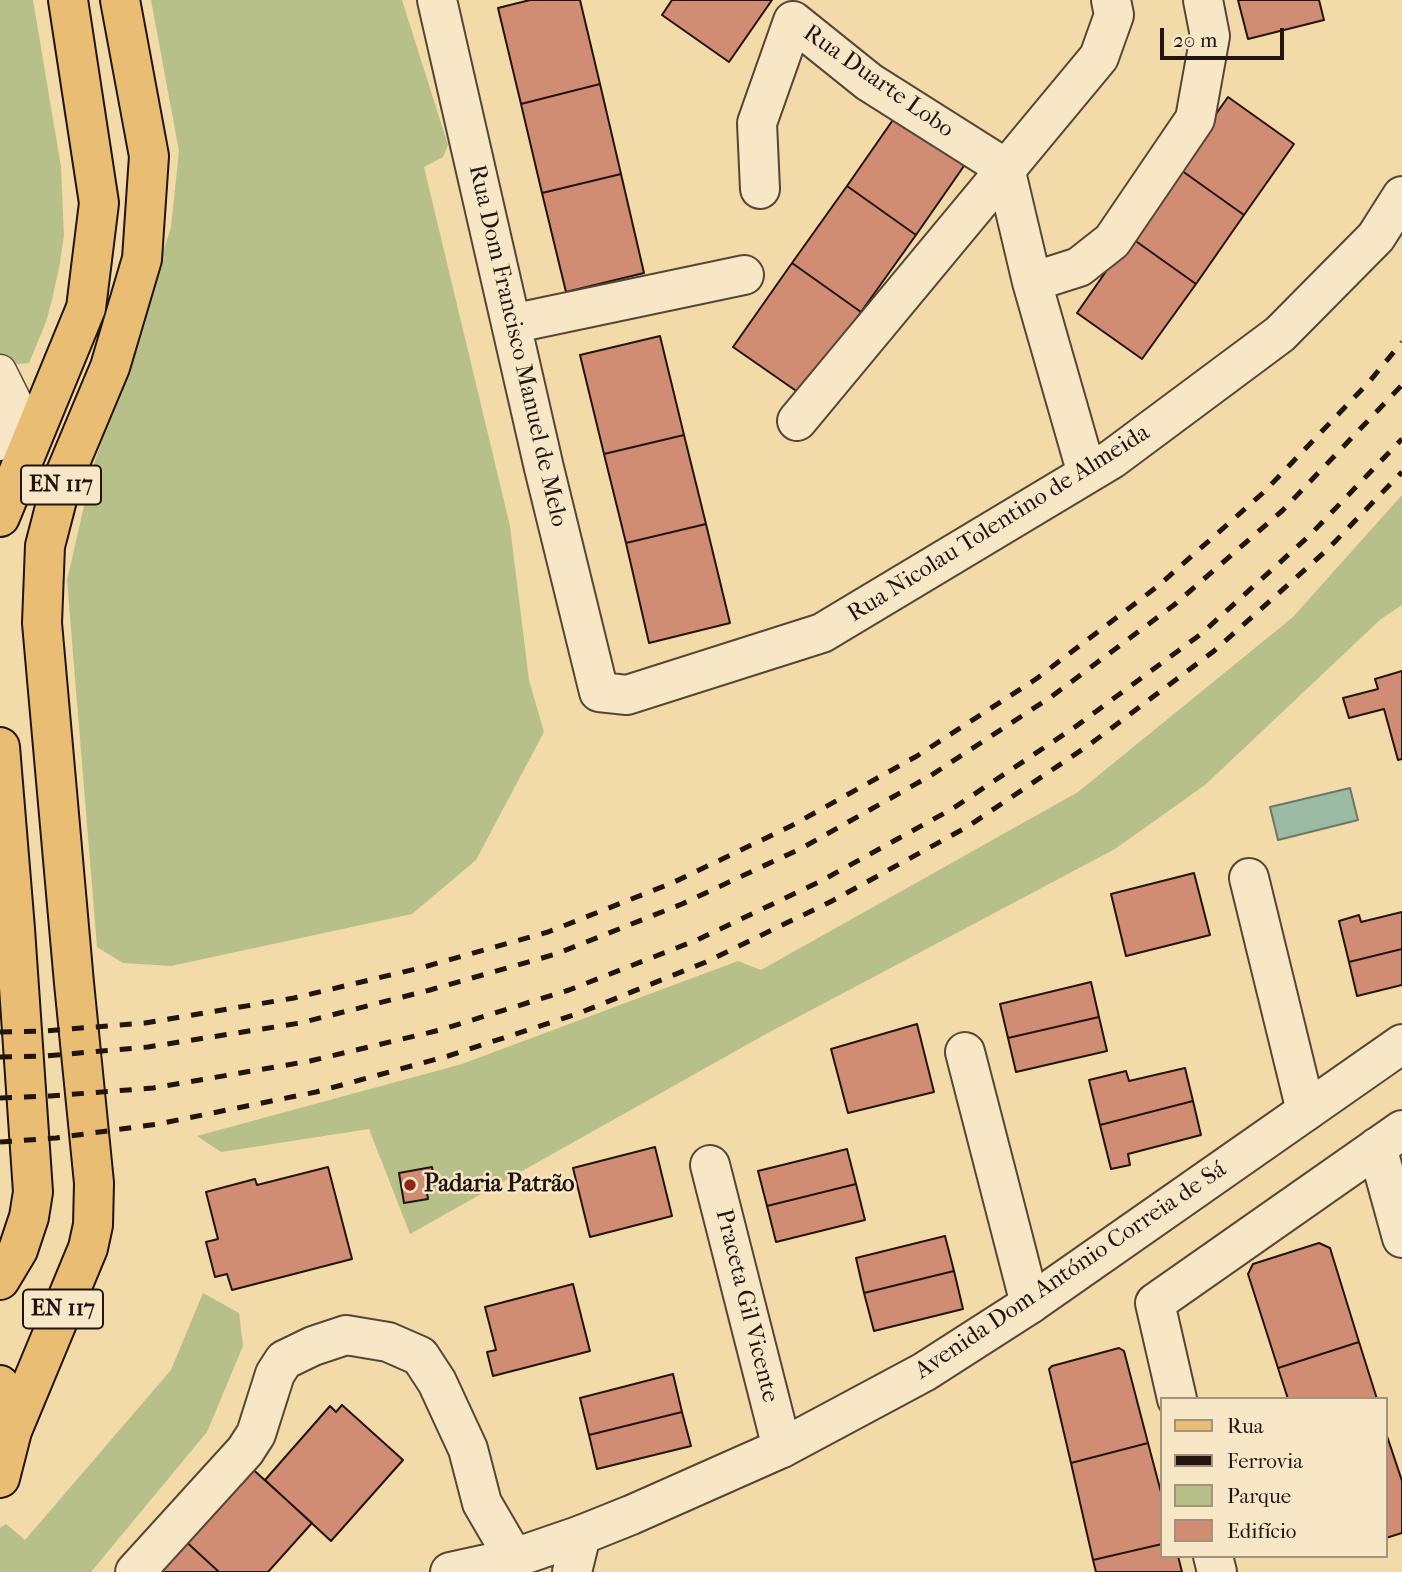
<!DOCTYPE html>
<html>
<head>
<meta charset="utf-8">
<style>
  body { margin:0 }
  #map { position:relative; width:1402px; height:1572px; overflow:hidden; background:#f2daa9; font-family:"IM FELL French Canon",serif }
  canvas { display:block }
  .legend { position:absolute; left:1160px; top:1397px; width:228px; height:161px; box-sizing:border-box; background:#f7e7c7; border:2px solid #a2937d; margin:0; padding:9px 12px; list-style:none; font-size:21px; color:#22140f }
  .legend li { display:flex; align-items:center; gap:14px; height:35px }
  .legend b { width:35px; border:2px solid #a2937d }
  .scale { position:absolute; left:1160px; top:28px; width:124px; height:32px; box-sizing:border-box; border:4px solid #22140f; border-top:0; padding-left:9px; font-size:21px; line-height:24px; white-space:nowrap; color:#22140f; -webkit-text-stroke:5px #f7e7c7; paint-order:stroke }
</style>
</head>
<body>
<div id="map">
<canvas width="1402" height="1572"></canvas>
<ul class="legend">
<li><b style="height:9px;background:#e9bd74"></b>Rua</li>
<li><b style="height:9px;background:#22140f"></b>Ferrovia</li>
<li><b style="height:19px;background:#b8c08a"></b>Parque</li>
<li><b style="height:19px;background:#d18d73"></b>Edifício</li>
</ul>
<div class="scale">20 m</div>
</div>
<script>
const g = document.querySelector('canvas').getContext('2d');
g.lineJoin = 'round';
function fillPath(path, color) {
  g.fillStyle = color;
  g.fill(path, 'evenodd');
}
function shape(rows) {
  const path = new Path2D();
  for (const r of rows) {
    path.moveTo(r[0], r[1]);
    for (let i = 2; i < r.length; i += 2) path.lineTo(r[i], r[i + 1]);
  }
  return path;
}
function trace(path, color, width, dash) {
  g.strokeStyle = color;
  g.lineWidth = width;
  g.lineCap = dash ? 'butt' : 'round';
  g.setLineDash(dash || []);
  g.stroke(path);
}
function drawText(font, color, halo, rows, align = 'center') {
  g.font = font + ' "IM FELL French Canon",serif';
  g.lineWidth = 5;
  g.setLineDash([]);
  g.textBaseline = 'middle';
  g.strokeStyle = halo;
  g.fillStyle = color;
  for (const [text, x, y, turn = 0] of rows) {
    g.save();
    g.translate(x, y);
    g.rotate((+turn || 0) * Math.PI / 180);
    g.textAlign = isNaN(turn) ? turn : align;
    if (halo) g.strokeText(text, 0, 0);
    g.fillText(text, 0, 0);
    g.restore();
  }
}
fillPath(shape([
  [0,0,33,0,61,167,64,236,59,268,52,300,46,322,29,363,0,366],
  [151,0,402,0,448,145,443,157,424,167,510,526,529,680,544,732,476,860,412,914,171,966,123,963,97,947,67,580,93,467,171,227,179,151],
  [1402,495,1402,605,1381,619,1205,785,1115,849,766,1034,410,1234,369,1129,221,1152,197,1136,462,1064,738,961,761,970,1078,792,1293,617],
  [203,1293,239,1313,243,1346,207,1432,91,1572,0,1572,0,1528,6,1524,25,1540,171,1370]
]), '#b8c08a');
const water = shape([
  [1350,788,1358,820,1278,840,1270,807,1350,788]
]);
fillPath(water, '#9cbba4');
trace(water, '#6b7868', 2);
const building = shape([
  [530,0,580,0,600,84,521,104,498,8,530,0],
  [672,0,772,0,729,62,662,15,672,0],
  [1238,0,1319,0,1324,20,1248,39,1238,0],
  [600,84,621,174,542,193,521,104,600,84],
  [1228,97,1294,144,1244,215,1178,168,1228,97],
  [904,104,973,153,916,235,847,186,904,104],
  [1178,168,1244,215,1196,284,1130,237,1178,168],
  [621,174,644,273,566,292,542,193,621,174],
  [847,186,916,235,861,312,792,263,847,186],
  [1130,237,1196,284,1142,359,1077,313,1130,237],
  [792,263,861,312,802,395,733,347,792,263],
  [660,336,684,435,604,454,580,355,660,336],
  [684,435,706,524,626,543,604,454,684,435],
  [706,524,730,623,649,643,626,543,706,524],
  [1402,671,1402,759,1398,760,1384,709,1349,718,1343,698,1378,689,1375,679,1402,671],
  [1194,873,1210,935,1126,956,1111,894,1194,873],
  [1402,912,1402,949,1349,962,1339,921,1359,915,1361,922,1402,912],
  [1402,949,1402,985,1357,996,1349,962,1402,949],
  [1091,982,1099,1017,1008,1038,1000,1004,1091,982],
  [1099,1017,1107,1051,1016,1072,1008,1038,1099,1017],
  [917,1024,934,1092,848,1113,831,1049,917,1024],
  [1185,1068,1193,1101,1100,1125,1089,1080,1126,1071,1129,1081,1185,1068],
  [1193,1101,1201,1135,1128,1154,1130,1165,1111,1169,1100,1125,1193,1101],
  [655,1147,672,1216,590,1237,573,1168,655,1147],
  [847,1149,856,1184,767,1206,758,1171,847,1149],
  [328,1167,352,1259,232,1290,227,1274,215,1277,206,1242,218,1239,206,1192,255,1179,257,1185,328,1167],
  [432,1167,435,1185,426,1186,428,1199,404,1203,399,1173,432,1167],
  [856,1184,865,1220,776,1242,767,1206,856,1184],
  [945,1236,954,1271,864,1293,856,1258,945,1236],
  [1319,1243,1330,1248,1359,1342,1278,1368,1248,1274,1253,1264,1319,1243],
  [954,1271,963,1309,874,1331,864,1293,954,1271],
  [573,1284,590,1351,493,1376,487,1352,496,1350,485,1307,573,1284],
  [1359,1342,1377,1399,1288,1399,1278,1368,1359,1342],
  [1119,1348,1124,1351,1148,1443,1071,1463,1049,1369,1052,1366,1119,1348],
  [673,1374,682,1412,589,1435,580,1398,673,1374],
  [342,1405,403,1460,331,1541,265,1480,330,1406,336,1412,342,1405],
  [682,1412,691,1446,597,1469,589,1435,682,1412],
  [1386,1433,1402,1481,1402,1533,1386,1538,1386,1433],
  [1148,1443,1162,1496,1162,1544,1093,1560,1071,1463,1148,1443],
  [247,1464,312,1523,268,1572,219,1572,181,1537,247,1464],
  [181,1537,219,1572,149,1572,181,1537],
  [1162,1544,1162,1556,1178,1556,1182,1572,1096,1572,1093,1560,1162,1544]
]);
fillPath(building, '#d18d73');
trace(building, '#22140f', 2);
const pedestrian = shape([
  [0,371,18,407,0,444]
]);
const minor = shape([
  [437,0,544,468,599,692,627,695,822,633,1112,459,1280,334,1376,237,1402,196],
  [760,189,757,123,793,21,869,82,1005,168,1032,282,1087,474],
  [1032,282,1079,267,1112,241,1195,119,1210,36,1203,0],
  [511,324,744,275],
  [797,421,1099,57,1114,15,1111,0],
  [1249,878,1306,1111],
  [965,1052,1030,1304],
  [1377,1147,1402,1238],
  [710,1165,782,1448],
  [1177,1399,1155,1303,1402,1130],
  [1213,1556,1217,1572],
  [135,1572,245,1451,256,1434,275,1374,284,1360,313,1346,346,1335,388,1342,420,1356,437,1382,468,1449,482,1503,514,1558],
  [450,1572,514,1558,581,1535],
  [572,1572,581,1535]
]);
const tertiary = shape([
  [581,1535,631,1515,782,1448,924,1372,1030,1304,1402,1044]
]);
const primary = shape([
  [0,517,86,308,99,203,68,0],
  [0,747,15,929,33,1192,29,1217,18,1250,0,1280],
  [0,1385,7,1399,12,1431,0,1478],
  [12,1431,76,1277,88,1248,93,1225,94,1183,74,983,42,623,45,546,61,484,110,367,142,259,149,156,120,0]
]);
trace(pedestrian, '#564636', 35);
trace(minor, '#564636', 42);
trace(tertiary, '#564636', 42);
trace(primary, '#22140f', 42);
trace(pedestrian, '#f7e7c7', 32);
trace(minor, '#f7e7c7', 38);
trace(tertiary, '#f7e7c7', 38);
trace(primary, '#e9bd74', 38);
trace(shape([
  [0,1032,44,1031,145,1023,294,998,424,967,548,932,672,883,791,826,917,756,1036,679,1158,586,1264,492,1369,382,1402,342],
  [0,1057,45,1056,148,1047,300,1023,430,990,556,954,682,904,802,848,930,776,1051,697,1174,605,1282,511,1402,385],
  [0,1098,50,1096,153,1088,310,1061,440,1030,569,990,697,940,821,881,952,809,1075,727,1201,634,1309,536,1402,439],
  [0,1142,56,1138,158,1124,316,1092,448,1056,577,1014,706,962,832,901,967,827,1089,745,1214,651,1327,550,1402,472]
]), '#22140f', 5, [12, 12]);
for (const [x, y, r, color] of [
  [410,1185,7,"#8f2418"]
]) {
  const dot = new Path2D();
  dot.arc(x, y, r, 0, 2 * Math.PI);
  g.fillStyle = color;
  g.fill(dot);
  trace(dot, '#f7e7c7', 2.5);
}
for (const [x, y, w] of [
  [61,485,80],
  [63,1309,80]
]) {
  const box = new Path2D();
  box.roundRect(x - w / 2, y - 19.5, w, 39, 5);
  g.fillStyle = '#f7e7c7';
  g.fill(box);
  trace(box, '#22140f', 2);
}
drawText('bold 23px', '#22140f', null, [
  ["EN 117",61,485],
  ["EN 117",63,1309]
]);
drawText('24px', '#22140f', '#f7e7c7', [
  ["Rua Duarte Lobo",878,82,35],
  ["Rua Dom Francisco Manuel de Melo",517,346,77],
  ["Rua Nicolau Tolentino de Almeida",999,524,-32],
  ["Avenida Dom António Correia de Sá",1071,1271,-34],
  ["Praceta Gil Vicente",746,1306,76]
]);
drawText('bold 24px', '#22140f', '#f7e7c7', [
  ["Padaria Patrão",424,1185]
], 'left');
</script>
</body>
</html>
